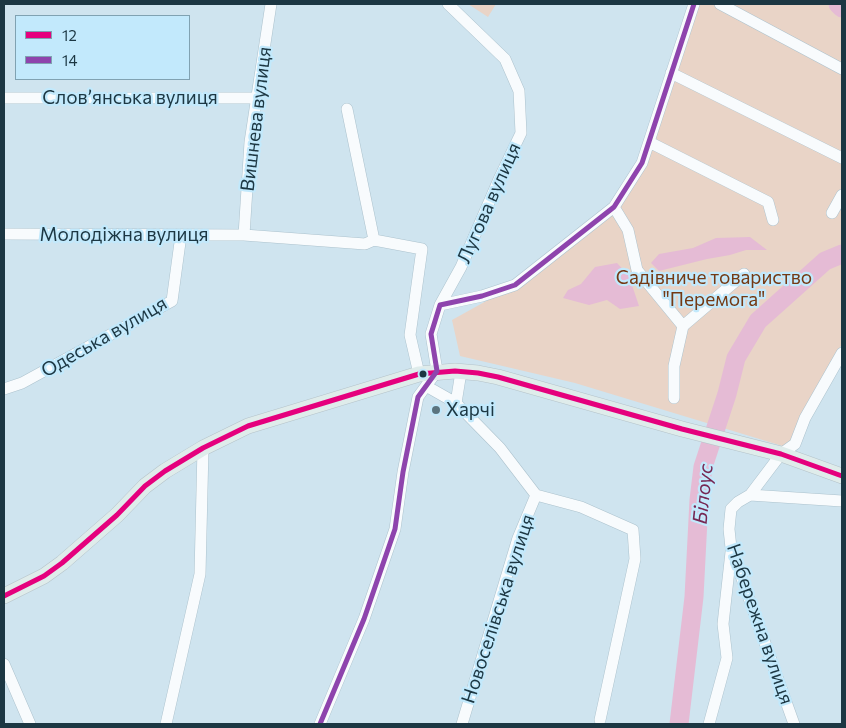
<!DOCTYPE html>
<html>
<head>
<meta charset="utf-8">
<style>
  body { margin:0 }
  #map { position:relative; width:846px; height:728px; overflow:hidden; background:#cfe4ef; font-family:Commissioner,sans-serif }
  canvas { display:block }
  .frame { position:absolute; inset:0; border:5px solid #1c3743; pointer-events:none }
  .legend { position:absolute; left:15px; top:15px; width:175px; height:65px; box-sizing:border-box; background:#c2e9fc; border:1px solid #80a2b2; margin:0; padding:6px 9px; list-style:none; font-size:15px; color:#1c3743 }
  .legend li { display:flex; align-items:center; gap:10px; height:25px }
  .legend b { width:25px; border:1px solid #80a2b2 }
</style>
</head>
<body>
<div id="map">
<canvas width="846" height="728"></canvas>
<div class="frame"></div>
<ul class="legend">
<li><b style="height:6px;background:#e5007d"></b>12</li>
<li><b style="height:6px;background:#8e44ad"></b>14</li>
</ul>
</div>
<script>
const g = document.querySelector('canvas').getContext('2d');
g.lineJoin = 'round';
function fillPath(path, color) {
  g.fillStyle = color;
  g.fill(path, 'evenodd');
}
function shape(rows) {
  const path = new Path2D();
  for (const r of rows) {
    path.moveTo(r[0], r[1]);
    for (let i = 2; i < r.length; i += 2) path.lineTo(r[i], r[i + 1]);
  }
  return path;
}
function trace(path, color, width, dash) {
  g.strokeStyle = color;
  g.lineWidth = width;
  g.lineCap = dash ? 'butt' : 'round';
  g.setLineDash(dash || []);
  g.stroke(path);
}
function drawText(font, color, halo, rows, align = 'center') {
  g.font = font + ' Commissioner,sans-serif';
  g.lineWidth = 4.5;
  g.setLineDash([]);
  g.textBaseline = 'middle';
  g.strokeStyle = halo;
  g.fillStyle = color;
  for (const [text, x, y, turn = 0] of rows) {
    g.save();
    g.translate(x, y);
    g.rotate((+turn || 0) * Math.PI / 180);
    g.textAlign = isNaN(turn) ? turn : align;
    if (halo) g.strokeText(text, 0, 0);
    g.fillText(text, 0, 0);
    g.restore();
  }
}
fillPath(shape([
  [468,4,496,4,488,17],
  [690,4,831,4,842,13,842,344,832,360,789,448,575,383,460,356,452,320,515,285,632,188]
]), '#e9d4c7');
fillPath(shape([
  [750,237,767,250,746,250,730,255,707,259,659,271,651,263,659,254,693,248,716,238],
  [617,263,629,276,639,306,620,309,607,300,589,305,563,298,568,290,581,284,595,267]
]), '#e5bbd5');
trace(shape([
  [838,4,842,8],
  [679,724,694,597,699,500,703,467,727,394,736,358,758,321,825,261,842,254]
]), '#e5bbd5', 19);
const minor = shape([
  [720,4,842,69],
  [671,73,842,158],
  [4,98,256,98],
  [649,142,768,202,773,220],
  [614,207,628,230,637,270,683,326,674,366,674,398],
  [832,213,842,195],
  [4,234,244,235,365,244,374,240,347,109],
  [244,235,250,142,271,4],
  [374,240,422,249,410,335,419,374],
  [440,305,461,267,500,177,521,133,519,91,505,59,448,4],
  [683,326,744,274],
  [461,372,456,403,500,448,536,495,581,507,633,530,635,559,600,720],
  [426,386,456,403],
  [4,389,22,383,172,301,181,235],
  [750,495,842,501],
  [4,664,30,724],
  [166,724,200,574,203,448],
  [320,724,364,619,395,529,403,472,418,397,437,371,431,334,440,305,482,296,515,285,614,207,642,163,694,4],
  [462,724,518,538,536,495],
  [709,724,727,658,723,624,731,552],
  [794,724,731,548,729,529,731,509,738,502,750,495,781,454,795,444,805,418,842,353]
]);
const major = shape([
  [4,596,44,576,62,563,117,515,145,486,165,471,203,448,248,426,419,374,455,371,478,373,498,377,682,429,781,454,842,476]
]);
trace(minor, '#acc2cd', 12);
trace(major, '#b4c2c9', 16);
trace(minor, '#f8fbfd', 11);
trace(major, '#dfeceb', 15);
trace(shape([
  [4,596,44,576,62,563,117,515,145,486,165,471,203,448,248,426,419,374,455,371,478,373,498,377,682,429,781,454,842,476]
]), '#e5007d', 5);
trace(shape([
  [320,724,364,619,395,529,403,472,418,397,437,371,431,334,440,305,482,296,515,285,614,207,642,163,694,4]
]), '#8e44ad', 5);
for (const [x, y, r, color] of [
  [423,374,4.5,"#1c3743"],
  [436,410,5,"#5b747f"]
]) {
  const dot = new Path2D();
  dot.arc(x, y, r, 0, 2 * Math.PI);
  g.fillStyle = color;
  g.fill(dot);
  trace(dot, '#c2e9fc', 2);
}
drawText('19px', '#1c3743', '#c2e9fc', [
  ["Словʼянська вулиця",130,98],
  ["Вишнева вулиця",256,119,-83],
  ["Лугова вулиця",489,203,-66],
  ["Молодіжна вулиця",124,235],
  ["Одеська вулиця",104,337,-30],
  ["Новоселівська вулиця",498,609,-72],
  ["Набережна вулиця",760,624,71]
]);
drawText('19px', '#743913', '#c2e9fc', [
  ["Садівниче товариство",714,278],
  ["\"Перемога\"",714,300]
]);
drawText('19px', '#1c3743', '#c2e9fc', [
  ["Харчі",446,410]
], 'left');
drawText('italic 20px', '#762753', '#c2e9fc', [
  ["Білоус",703,494,-84]
]);
</script>
</body>
</html>
